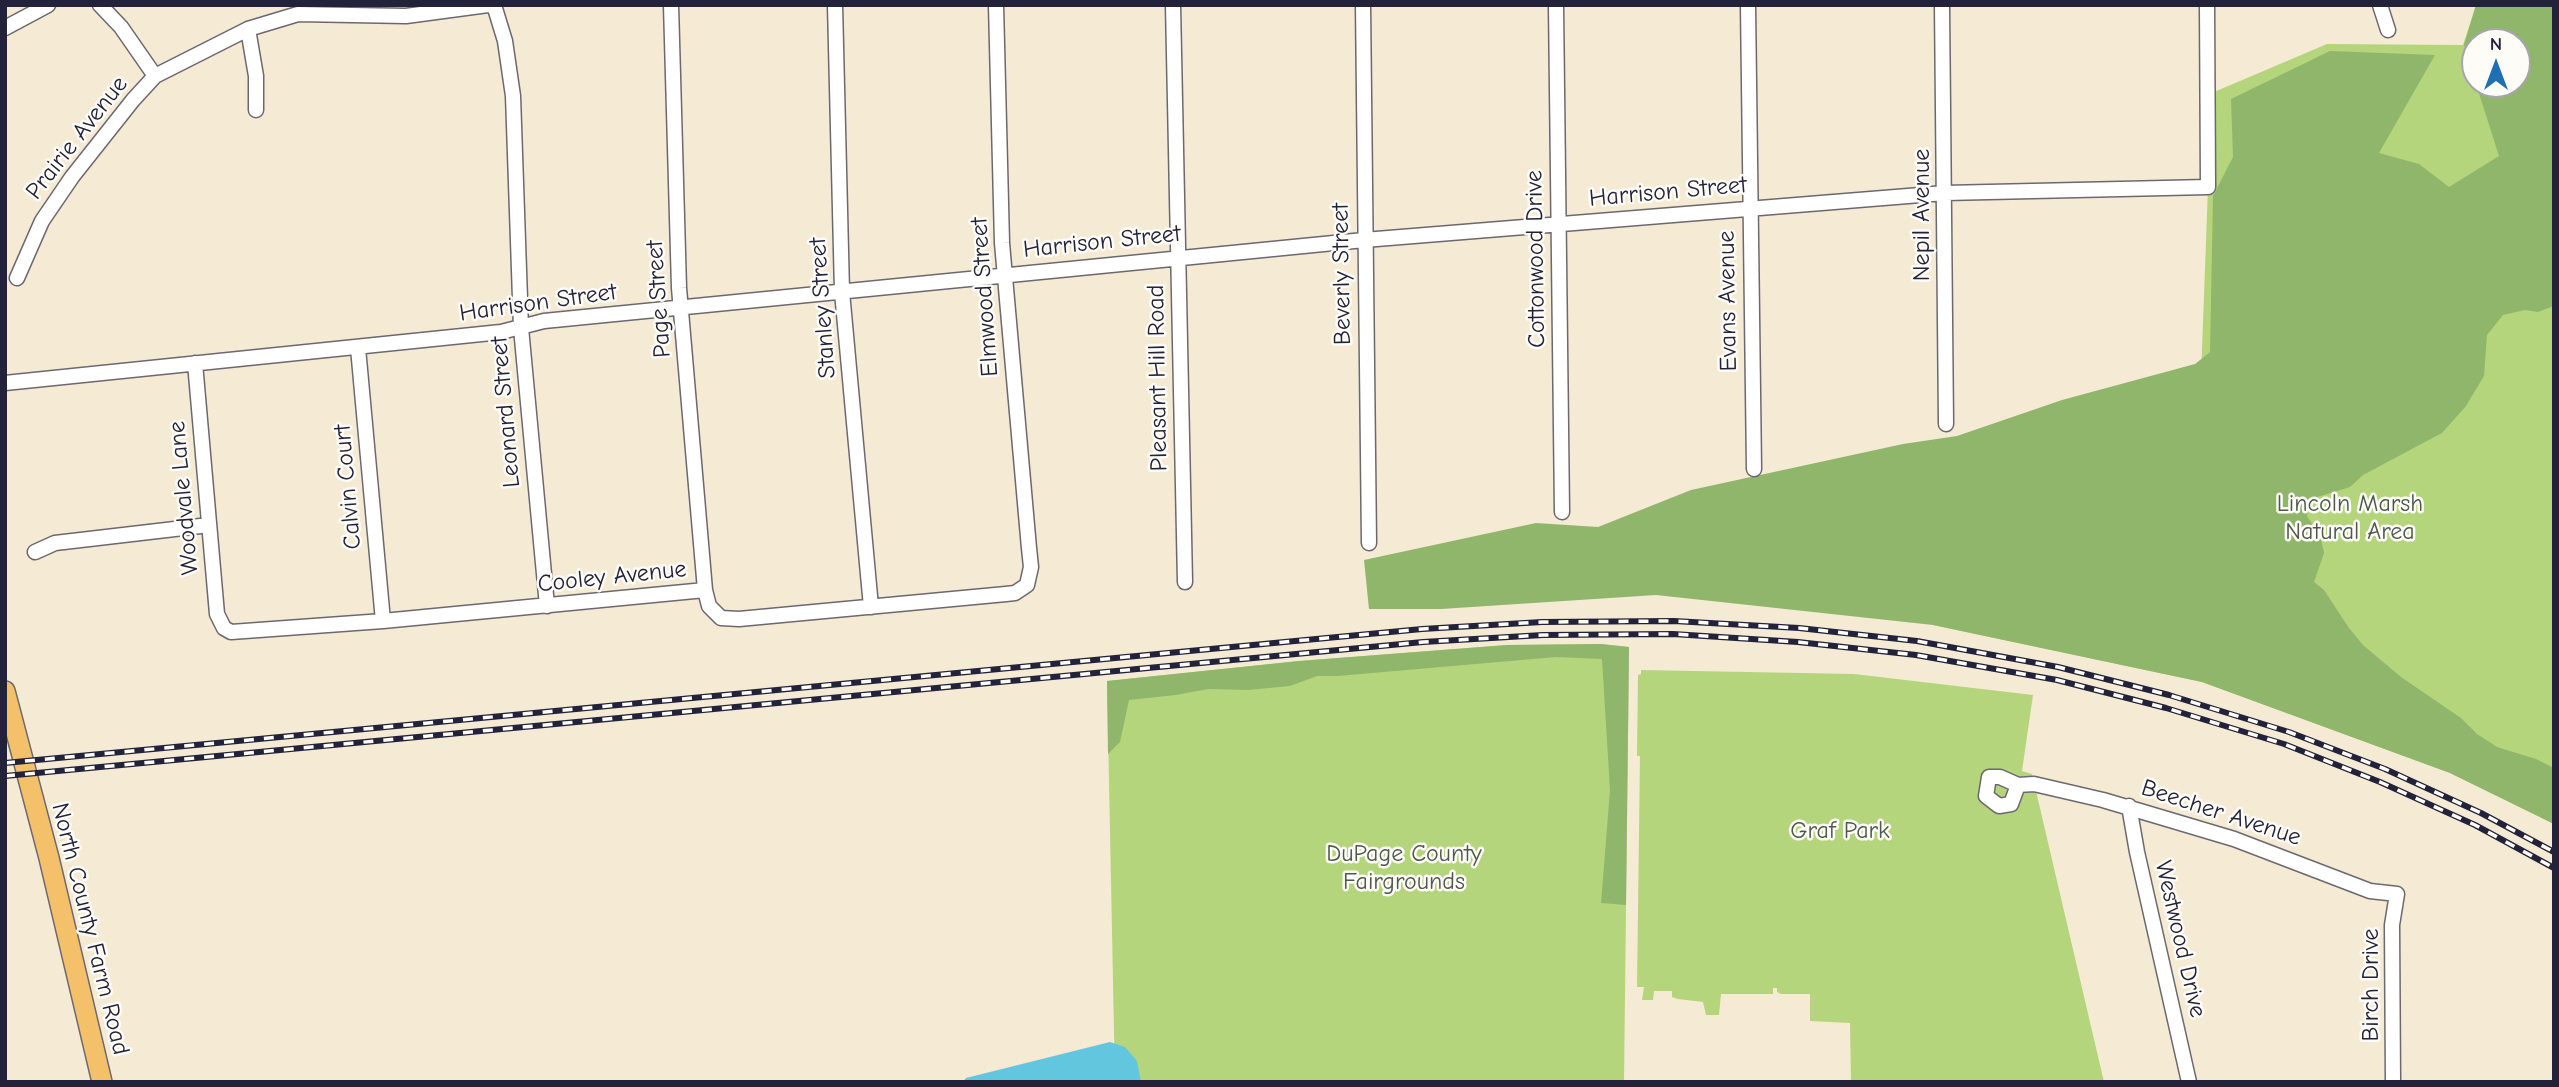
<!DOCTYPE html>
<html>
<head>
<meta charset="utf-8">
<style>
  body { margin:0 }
  #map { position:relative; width:2559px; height:1087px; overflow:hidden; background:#f5ead3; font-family:"Comic Neue",sans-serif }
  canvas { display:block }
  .frame { position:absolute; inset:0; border:7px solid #22223b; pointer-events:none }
  .north { position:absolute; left:2461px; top:28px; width:70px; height:70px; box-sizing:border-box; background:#fdfcf7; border:2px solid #a5a5ac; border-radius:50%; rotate:0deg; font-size:19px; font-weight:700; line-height:28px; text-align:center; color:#22223b }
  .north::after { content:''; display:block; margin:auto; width:24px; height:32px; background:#1f6fb2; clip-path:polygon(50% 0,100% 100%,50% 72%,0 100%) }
</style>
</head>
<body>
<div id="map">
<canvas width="2559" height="1087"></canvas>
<div class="frame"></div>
<div class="north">N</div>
</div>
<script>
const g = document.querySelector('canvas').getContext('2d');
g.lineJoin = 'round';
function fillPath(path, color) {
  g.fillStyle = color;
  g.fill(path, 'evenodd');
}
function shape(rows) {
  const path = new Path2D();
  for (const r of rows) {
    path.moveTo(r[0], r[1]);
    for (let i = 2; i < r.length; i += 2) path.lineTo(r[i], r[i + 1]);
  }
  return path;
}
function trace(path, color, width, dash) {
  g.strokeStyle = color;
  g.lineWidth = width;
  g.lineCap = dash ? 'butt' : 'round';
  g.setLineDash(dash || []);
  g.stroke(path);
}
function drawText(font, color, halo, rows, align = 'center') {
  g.font = font + ' "Comic Neue",sans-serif';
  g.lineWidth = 5;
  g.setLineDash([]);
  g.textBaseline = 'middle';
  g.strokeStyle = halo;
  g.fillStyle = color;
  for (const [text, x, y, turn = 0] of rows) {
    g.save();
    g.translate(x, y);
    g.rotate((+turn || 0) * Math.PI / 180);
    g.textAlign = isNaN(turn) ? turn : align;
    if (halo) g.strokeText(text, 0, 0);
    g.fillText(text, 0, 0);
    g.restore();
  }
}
fillPath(shape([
  [2476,5,2554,5,2554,824,2450,773,2202,682,1933,625,2201,377,2208,187,2207,95,2327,44,2463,45],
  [2475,42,2517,42,2517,84,2475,84],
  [1601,644,1629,647,1624,1082,1115,1082,1107,681,1299,661,1507,645],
  [1641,670,1854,674,2033,695,2022,771,2032,774,2104,1082,1851,1082,1850,1023,1810,1021,1810,994,1781,994,1777,992,1777,988,1773,988,1773,994,1721,994,1719,1015,1706,1015,1703,1002,1678,999,1672,997,1672,991,1654,991,1653,1000,1642,1000,1644,987,1637,987,1640,756,1637,756,1638,675,1641,674]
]), '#b5d57c');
fillPath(shape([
  [2476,5,2554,5,2554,306,2538,312,2525,310,2503,315,2487,335,2484,376,2466,406,2442,433,2363,475,2350,487,2311,499,2307,516,2321,539,2324,553,2314,582,2324,590,2349,628,2363,645,2401,677,2461,718,2477,734,2497,747,2536,759,2554,768,2554,824,2450,773,2202,682,1933,625,1656,595,1441,609,1369,609,1364,560,1536,523,1598,527,1691,490,1903,444,1957,436,2062,400,2195,364,2210,352,2213,196,2233,157,2231,99,2330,51,2435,55,2379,153,2419,164,2449,187,2499,156,2476,84,2517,84,2517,42,2475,42,2475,80,2464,45],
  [1601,644,1629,647,1626,905,1601,903,1610,790,1602,659,1556,657,1338,676,1317,676,1290,686,1248,690,1208,689,1176,695,1129,700,1120,742,1108,754,1107,681,1299,661,1507,645]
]), '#90b66c');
fillPath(shape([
  [1110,1042,1125,1047,1137,1061,1141,1082,963,1082,966,1078]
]), '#61c6de');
const minor = shape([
  [100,5,121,27,155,76],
  [494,5,505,41,513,96,521,328,547,606],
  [671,5,679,288,705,590,709,606,721,618,739,619,1006,594,1015,593,1027,585,1031,567,1029,548,1002,243,996,5],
  [835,5,842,292,871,607],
  [1173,5,1185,582],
  [1363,5,1369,543],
  [1556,5,1562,512],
  [1748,5,1754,469],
  [1942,5,1946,424],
  [2380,5,2388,30],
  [5,28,48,5],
  [248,29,256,76,256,110],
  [17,278,42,221,72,177,133,100,155,76,248,29,298,14,406,16,488,5],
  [358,348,383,621],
  [195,363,217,614,224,628,231,632,383,621,705,590],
  [5,383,501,332,544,321,1364,240,1945,193,2208,187,2207,5],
  [35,552,55,543,209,525],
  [2018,785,2000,777,1989,777,1986,796,1999,806,2011,804,2018,785,2034,784,2103,800,2234,839,2370,891,2397,894,2392,925,2393,1082],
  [2129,806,2137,852,2189,1082]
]);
const major = shape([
  [5,691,49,858,102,1082]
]);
trace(minor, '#6c6870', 17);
trace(major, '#6c6870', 22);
trace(minor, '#fff', 14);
trace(major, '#f4c16a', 19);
const rail = shape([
  [5,763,1422,629,1542,622,1674,621,1799,628,1917,641,2058,667,2169,695,2289,732,2385,769,2481,813,2554,852],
  [5,776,1423,642,1543,635,1673,634,1798,642,1916,655,2057,680,2166,708,2284,744,2380,782,2475,825,2554,868]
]);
trace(rail, '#22223b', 6);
trace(rail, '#fdfcf7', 3.5, [10]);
drawText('24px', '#22223b', '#fdfcf7', [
  ["Prairie Avenue",77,138,-52],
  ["Harrison Street",1668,192,-5],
  ["Nepil Avenue",1922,215,-90],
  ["Harrison Street",1102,242,-6],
  ["Cottonwood Drive",1536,259,-91],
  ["Beverly Street",1342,274,-91],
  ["Elmwood Street",985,297,-94],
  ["Page Street",659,299,-94],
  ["Evans Avenue",1728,301,-91],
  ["Harrison Street",538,303,-8],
  ["Stanley Street",823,308,-94],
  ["Pleasant Hill Road",1158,378,-91],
  ["Leonard Street",506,412,-95],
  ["Calvin Court",348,487,-95],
  ["Woodvale Lane",184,498,-95],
  ["Cooley Avenue",612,577,-6],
  ["Beecher Avenue",2221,813,18],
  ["North County Farm Road",90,929,76],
  ["Westwood Drive",2180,939,77],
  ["Birch Drive",2371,985,-90]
]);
drawText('24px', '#4e584e', '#fdfcf7', [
  ["Lincoln Marsh",2350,504],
  ["Natural Area",2350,532],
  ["Graf Park",1840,831],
  ["DuPage County",1404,854],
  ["Fairgrounds",1404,882]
]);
</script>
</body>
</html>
